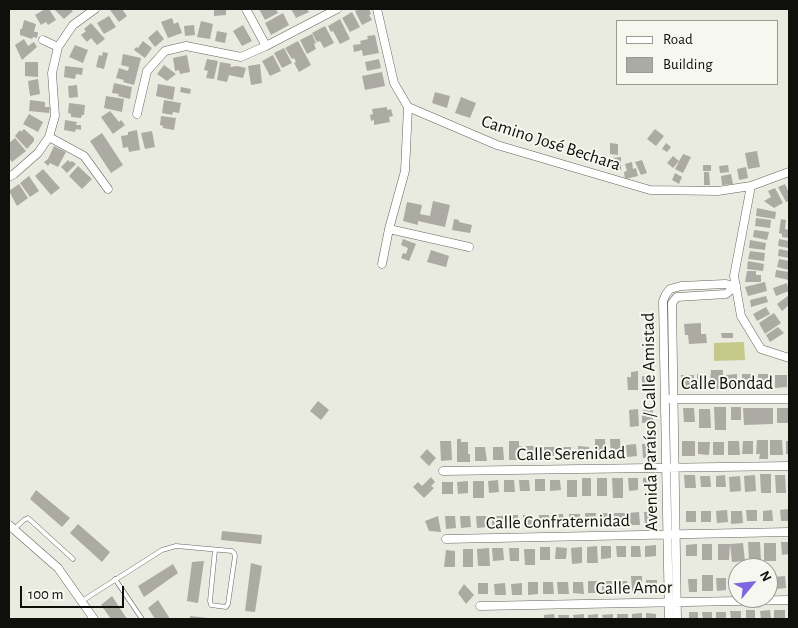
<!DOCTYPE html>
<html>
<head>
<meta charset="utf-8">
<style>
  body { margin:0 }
  #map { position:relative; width:798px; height:628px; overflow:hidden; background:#e9eae0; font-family:"Alegreya Sans",sans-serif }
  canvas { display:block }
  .frame { position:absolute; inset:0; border:10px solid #0f0f0c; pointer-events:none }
  .legend { position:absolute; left:616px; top:20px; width:162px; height:65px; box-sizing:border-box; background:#f6f7ee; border:1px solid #9a9a94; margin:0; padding:6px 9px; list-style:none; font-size:15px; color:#0f0f0c }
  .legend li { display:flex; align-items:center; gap:10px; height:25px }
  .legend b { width:25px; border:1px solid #9a9a94 }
  .north { position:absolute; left:728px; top:558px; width:50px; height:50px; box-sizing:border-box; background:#f6f7ee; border:1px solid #9a9a94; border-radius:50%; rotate:62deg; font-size:14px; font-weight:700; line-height:20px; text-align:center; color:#0f0f0c }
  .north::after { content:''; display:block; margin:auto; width:18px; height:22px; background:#8065e1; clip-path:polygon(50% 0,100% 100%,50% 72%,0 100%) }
  .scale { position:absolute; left:20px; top:586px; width:104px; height:22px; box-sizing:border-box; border:2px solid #0f0f0c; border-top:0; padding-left:6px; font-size:15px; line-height:18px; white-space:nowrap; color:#0f0f0c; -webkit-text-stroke:4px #f6f7ee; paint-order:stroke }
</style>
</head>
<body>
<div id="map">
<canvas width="798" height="628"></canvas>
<div class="frame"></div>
<ul class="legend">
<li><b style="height:6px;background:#fff"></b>Road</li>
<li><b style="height:14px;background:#ababa3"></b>Building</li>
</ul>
<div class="north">N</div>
<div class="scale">100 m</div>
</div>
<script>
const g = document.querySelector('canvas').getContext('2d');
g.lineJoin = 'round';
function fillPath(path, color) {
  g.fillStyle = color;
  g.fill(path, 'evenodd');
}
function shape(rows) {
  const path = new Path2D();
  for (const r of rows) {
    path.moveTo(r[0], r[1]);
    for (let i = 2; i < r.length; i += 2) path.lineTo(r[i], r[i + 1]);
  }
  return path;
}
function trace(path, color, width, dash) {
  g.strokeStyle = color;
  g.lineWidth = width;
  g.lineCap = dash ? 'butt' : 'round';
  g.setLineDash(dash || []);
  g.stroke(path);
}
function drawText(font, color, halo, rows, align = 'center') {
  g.font = font + ' "Alegreya Sans",sans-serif';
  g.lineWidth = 4;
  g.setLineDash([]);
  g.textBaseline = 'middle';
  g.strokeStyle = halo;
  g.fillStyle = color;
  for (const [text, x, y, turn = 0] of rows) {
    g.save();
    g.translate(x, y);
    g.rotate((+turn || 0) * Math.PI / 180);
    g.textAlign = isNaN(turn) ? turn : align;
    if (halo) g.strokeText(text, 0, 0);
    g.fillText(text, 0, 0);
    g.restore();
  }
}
fillPath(shape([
  [744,342,745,360,714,361,714,343]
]), '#c5c889');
fillPath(shape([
  [45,9,49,9,56,20,48,25,46,22,41,25,35,15],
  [54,9,70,9,73,11,64,19],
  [111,9,122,9,127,16,119,22,110,10],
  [214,9,226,9,226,15,214,16],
  [259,9,276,9,278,13,265,20],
  [291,9,307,9,309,12,296,18],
  [359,9,369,9,371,14,369,15,372,20,362,25,355,11],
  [352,12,360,27,350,32,342,18],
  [283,13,289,25,271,35,265,23],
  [109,16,116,27,104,34,97,23],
  [172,18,174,24,178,22,182,33,168,38,161,22],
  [340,19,350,39,340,44,333,31,331,32,328,26],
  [24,20,36,24,34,32,38,32,37,38,33,37,32,39,20,35,20,29,22,29],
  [201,21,213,24,210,39,197,37],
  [91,23,105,39,97,45,91,38,87,42,81,35,86,31,84,29],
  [194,25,195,35,185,36,184,26],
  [243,25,252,41,242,46,233,31],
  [325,26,334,43,324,48,320,41,317,42,312,33],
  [157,30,164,39,155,47,148,38],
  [217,31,227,33,225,43,215,41],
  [312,34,316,43,314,44,316,49,307,54,300,40],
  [375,35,379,53,363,56,362,50,354,52,353,45,361,44,360,41,368,39,367,36],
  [24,39,28,46,34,42,37,47,22,60,15,45],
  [143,41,152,48,145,58,134,50,136,47,138,48],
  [298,41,311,65,299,72,294,63,296,62,294,58,292,59,285,48],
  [75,45,88,50,83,63,69,57],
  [284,48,292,63,282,68,274,53],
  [103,52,108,53,104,69,96,67,99,55,102,56],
  [123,54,141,58,134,85,123,82,124,80,116,78,119,68,128,71,129,67,121,65],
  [187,55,190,72,180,74,179,70,175,71,173,58],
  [273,55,281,71,270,76,262,61],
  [207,59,218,61,214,79,206,78,208,71,204,70],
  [379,59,381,68,367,71,365,62],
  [25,62,38,62,38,77,25,76],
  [220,62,231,64,230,67,237,66,246,68,243,78,229,75,227,82,217,80],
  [260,64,262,83,251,85,248,66],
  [164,65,176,74,167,81,157,74],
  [65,66,83,68,82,75,76,74,75,79,64,77],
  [382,72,385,86,365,90,362,76],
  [38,79,40,94,30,96,28,81],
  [114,83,132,87,130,99,118,96,119,94,112,93],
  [158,84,175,87,173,100,156,96],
  [77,85,78,97,69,98,68,86],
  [181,87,191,89,190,94,180,92],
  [435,92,450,96,447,108,432,103],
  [106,96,124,99,122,112,104,108],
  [461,97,476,103,470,118,455,113],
  [30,100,45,102,45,107,50,107,49,113,29,111],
  [164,100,181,103,179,113,173,112,172,115,162,113],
  [69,103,85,105,84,115,82,115,81,118,71,117,71,114,68,113],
  [387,107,387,110,391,109,393,116,389,117,390,122,374,125,374,120,371,121,370,115,373,114,372,109],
  [110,111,119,122,121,120,125,125,113,134,101,117],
  [29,114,43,122,38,132,23,124],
  [161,116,176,118,174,130,163,128,163,126,160,125],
  [65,120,77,122,76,125,81,125,81,130,76,129,75,132,64,130],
  [24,129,34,138,34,141,27,149,15,136,20,130,21,132],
  [655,129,664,136,656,146,647,139],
  [137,130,140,150,129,152,128,147,123,148,121,136,128,135,128,132],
  [152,131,155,147,145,149,141,133],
  [102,133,123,165,111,173,90,141],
  [544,137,558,143,555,149,542,143],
  [15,138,26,151,12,162,9,158,9,143],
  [610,143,618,144,618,155,610,154],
  [666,143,671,147,667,152,662,149],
  [54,146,66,152,58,167,50,163,48,166,44,162,48,159],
  [757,151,760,167,748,169,745,153],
  [683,154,691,157,683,173,675,169],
  [673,156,679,161,673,168,667,163],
  [621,157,621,170,612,170,612,158],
  [68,160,70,162,72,161,76,164,67,173,61,167],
  [642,160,647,173,641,175,635,162],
  [632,162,633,169,636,168,638,176,625,179,624,172,627,171,625,164],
  [703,165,711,165,711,171,703,171],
  [728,165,729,172,720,173,719,166],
  [78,166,92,179,82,189,69,176],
  [746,167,748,178,739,180,737,169],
  [43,169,60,188,51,195,35,176],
  [704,172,709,172,710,185,704,185],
  [675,173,682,177,679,184,672,180],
  [731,174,733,184,722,185,721,176],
  [29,176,39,191,30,197,20,183],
  [19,184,28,198,17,206,9,191],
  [785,184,789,193,789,201,786,202,778,187],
  [775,188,783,203,774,208,764,201,771,197,768,191],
  [433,201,450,205,445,227,418,221,418,225,403,221,407,202,422,205,420,214,430,216],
  [757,208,776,212,775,219,756,216],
  [756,218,771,220,770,228,755,226],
  [454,219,459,220,459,222,472,225,470,233,452,230],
  [781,219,786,220,785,229,789,230,789,238,782,237,782,234,779,233],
  [754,230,769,232,767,240,753,237],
  [403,239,416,244,409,261,401,258,403,253,406,254,408,248,401,245],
  [779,239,789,241,789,248,778,246],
  [750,240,766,243,765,250,749,248],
  [779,249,789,251,789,258,778,256],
  [431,250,449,256,446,267,427,262],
  [750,251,765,253,764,261,748,259],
  [779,259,789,261,789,270,777,267],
  [748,261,764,264,763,271,747,269],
  [776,270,789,272,789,280,775,277],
  [747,271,756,271,756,275,761,275,761,282,745,282],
  [765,282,767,291,748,296,745,287],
  [787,283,789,291,776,296,773,288],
  [789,295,789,305,782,311,777,304],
  [766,296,768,302,751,307,750,300],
  [766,307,770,314,757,321,753,314],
  [774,313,781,323,765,334,759,323],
  [701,323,701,334,706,334,707,343,689,344,688,335,685,335,684,324],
  [778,327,784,333,770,342,766,335],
  [721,333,733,333,733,338,722,338],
  [711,370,723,370,723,389,716,389,716,384,710,384],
  [638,371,638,390,628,390,627,377,631,377,631,372],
  [697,374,708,374,708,387,697,387],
  [737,374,737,388,727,388,726,375],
  [742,374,752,374,752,389,742,389],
  [758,374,770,374,769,387,758,387],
  [681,375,694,375,694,388,681,388],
  [775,375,787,375,787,387,775,388],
  [642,376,653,376,653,389,642,389],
  [318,401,329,410,321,420,310,411],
  [714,407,726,407,726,430,715,430],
  [731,407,741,407,741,420,731,420],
  [683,408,694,408,695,422,684,422],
  [743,408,773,408,773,424,744,425],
  [777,408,788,408,788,423,777,423],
  [638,409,639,426,630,427,629,410],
  [699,409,710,409,711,428,699,428],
  [642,410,653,410,653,422,642,423],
  [457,439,461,439,461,442,468,442,468,454,470,454,470,462,457,462],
  [595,439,605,439,606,457,595,457],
  [610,439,620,439,621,458,611,458],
  [757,440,768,440,768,459,759,459,760,454,756,454],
  [770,440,782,440,783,455,770,455],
  [440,441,451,441,452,460,441,461],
  [509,441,519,441,519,446,522,446,522,450,519,450,518,453,521,453,521,456,518,456,518,460,509,460],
  [682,441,695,441,695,456,682,456],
  [728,441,739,441,740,455,728,455],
  [743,441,753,441,753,454,742,454],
  [786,441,789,441,789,454,786,454],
  [698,442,710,442,709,455,698,454],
  [713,442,724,442,724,455,713,455],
  [636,444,637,456,627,457,626,445],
  [642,444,653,444,653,457,643,458],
  [526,446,537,446,537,458,527,458],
  [578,446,589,447,589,458,578,458],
  [475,447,485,447,487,461,475,461],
  [493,447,503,447,504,460,493,460],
  [544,447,554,447,554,456,544,457],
  [561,447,571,447,571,457,561,457],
  [427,449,436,458,429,466,420,457],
  [760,474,771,474,771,493,761,493],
  [684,475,695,475,696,488,685,488],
  [725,475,726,487,716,487,716,476],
  [755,475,756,491,745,492,744,476],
  [775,475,785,475,786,493,776,493],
  [700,476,710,476,711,487,701,487],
  [740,476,741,491,730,492,729,477],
  [431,477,435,482,431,486,434,488,424,498,413,487,418,482,422,486],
  [654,477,654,488,643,488,643,478],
  [582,478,591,478,591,496,582,496],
  [597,478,607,478,607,496,597,496],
  [612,478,623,478,623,498,613,498],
  [628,478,638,478,638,490,629,491],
  [535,479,545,479,545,491,535,491],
  [498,480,499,492,489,493,488,481],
  [504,480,514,480,515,492,504,492],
  [519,480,529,480,530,491,520,491],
  [550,480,560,480,561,490,550,491],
  [567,480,577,480,577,497,567,497],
  [468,481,468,493,458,494,457,482],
  [473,481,484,481,484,498,473,498],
  [442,482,453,482,453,494,442,494],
  [36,490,70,518,62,527,30,499],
  [788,509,789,521,781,521,780,510],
  [727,510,728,522,717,523,716,511],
  [746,510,757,510,757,521,747,521],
  [772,510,773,521,763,521,763,511],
  [686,511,696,511,696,522,686,522],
  [701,511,711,511,711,522,701,522],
  [731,511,742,511,743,523,731,524],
  [639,512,640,525,629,525,628,513],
  [644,512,655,512,656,523,645,525],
  [585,513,596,513,596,525,585,526],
  [599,513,610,513,611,525,599,526],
  [614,513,625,513,626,525,615,525],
  [553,514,563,514,564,526,554,526],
  [569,514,580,514,581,526,569,526],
  [507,515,518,515,518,527,508,527],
  [523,515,533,515,533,526,523,526],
  [539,515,549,515,550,525,539,526],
  [438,516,441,532,429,531,425,521],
  [445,516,455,516,456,528,446,529],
  [460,516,470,516,471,527,461,528],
  [476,516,486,516,487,527,477,528],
  [492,516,503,516,503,527,492,527],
  [78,524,110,552,102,562,70,533],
  [222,531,262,535,261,544,221,540],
  [748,542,760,542,761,561,749,562],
  [781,542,789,542,789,554,782,555],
  [743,543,745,561,732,562,730,544],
  [764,543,776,543,776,561,764,561],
  [697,544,697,556,686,556,686,545],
  [702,544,712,544,712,560,702,560],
  [718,544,730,544,729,560,718,560],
  [656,545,656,556,645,557,645,546],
  [597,546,598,563,587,563,587,547],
  [601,546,611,546,611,558,601,559],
  [616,546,626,546,626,557,617,557],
  [631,546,640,546,641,557,631,557],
  [540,547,550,547,550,560,540,560],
  [556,547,567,548,566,559,555,559],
  [582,547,582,563,572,564,571,548],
  [489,548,490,566,478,566,477,549],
  [492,548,503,548,504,560,493,561],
  [509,548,519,548,519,561,510,561],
  [463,549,473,549,473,567,463,567],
  [524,549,535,549,535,565,525,565],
  [446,550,455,551,455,567,444,567],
  [204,561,198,603,187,601,192,562],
  [251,563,262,566,255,612,245,611],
  [173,564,178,573,144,597,138,586],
  [702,575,713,575,713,591,702,591],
  [631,576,642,576,642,592,632,592],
  [785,576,786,588,775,589,774,577],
  [716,578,726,578,726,590,717,591],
  [730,578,738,578,738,590,730,590],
  [688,579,697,579,697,592,689,592],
  [646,580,657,580,657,591,647,592],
  [588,581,599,581,599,593,588,593],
  [602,581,612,581,613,592,602,592],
  [616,581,627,581,628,591,617,592],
  [528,582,538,582,538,594,528,595],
  [543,582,553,582,554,594,543,594],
  [557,582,568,582,569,594,558,594],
  [573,582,583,582,584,594,573,593],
  [478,583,488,583,488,594,478,594],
  [505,583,506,595,495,595,494,584],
  [522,583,522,595,512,595,511,584],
  [464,584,474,595,466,604,458,593],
  [112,596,127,619,111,619,101,605],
  [158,600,170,619,155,619,148,608],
  [746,610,755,610,755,619,746,619],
  [770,610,771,619,761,619,760,611],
  [774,610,785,610,785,619,774,619],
  [730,611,741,611,741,619,731,619],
  [689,612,698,612,698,619,689,619],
  [702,612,712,612,712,619,703,619],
  [716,612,726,612,726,619,716,619],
  [642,613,642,619,632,619,632,614],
  [646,613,656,614,656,619,646,619],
  [554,614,555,619,544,619,544,615],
  [584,614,584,619,574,619,573,615],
  [598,614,598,619,588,619,588,615],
  [613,614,613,619,603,619,602,615],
  [617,614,628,614,628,619,617,619],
  [558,615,569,615,569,619,559,619],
  [190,616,208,618,208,619,190,619]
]), '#ababa3');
const service = shape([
  [14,529,24,520,28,518,73,559],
  [115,579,142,619],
  [82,601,162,550,176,546,232,551,234,553,235,556,228,604,226,607,211,605,210,601,215,550]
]);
const minor = shape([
  [246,9,266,46],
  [377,9,394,83,408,107,497,145,650,190,718,191,751,186,789,172],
  [43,40,58,47],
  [137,114,147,71,165,51,186,46,241,57,266,46,337,9],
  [49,137,84,156,108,189],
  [9,177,14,174,38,153,49,137,55,116,52,73,58,47,73,25,95,9],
  [751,186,734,276,741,316,761,349,789,358],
  [389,229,469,247],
  [382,264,389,229,405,171,408,107],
  [669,399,789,399],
  [443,471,789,466],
  [9,525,58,568,94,619],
  [446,539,789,532],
  [480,606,789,600],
  [669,619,663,301,666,294,670,289,681,286,725,284,736,286],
  [677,619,672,303,677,297,726,294,736,286]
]);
trace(service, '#64655d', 5);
trace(minor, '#64655d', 9);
trace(service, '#fff', 4);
trace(minor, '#fff', 8);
drawText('18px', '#0f0f0c', '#f6f7ee', [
  ["Camino José Bechara",551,143,18],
  ["Calle Bondad",727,384],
  ["Avenida Paraíso / Calle Amistad",650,422,-91],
  ["Calle Serenidad",571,454,-1],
  ["Calle Confraternidad",558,522,-1],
  ["Calle Amor",634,588,-1]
]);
</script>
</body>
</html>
